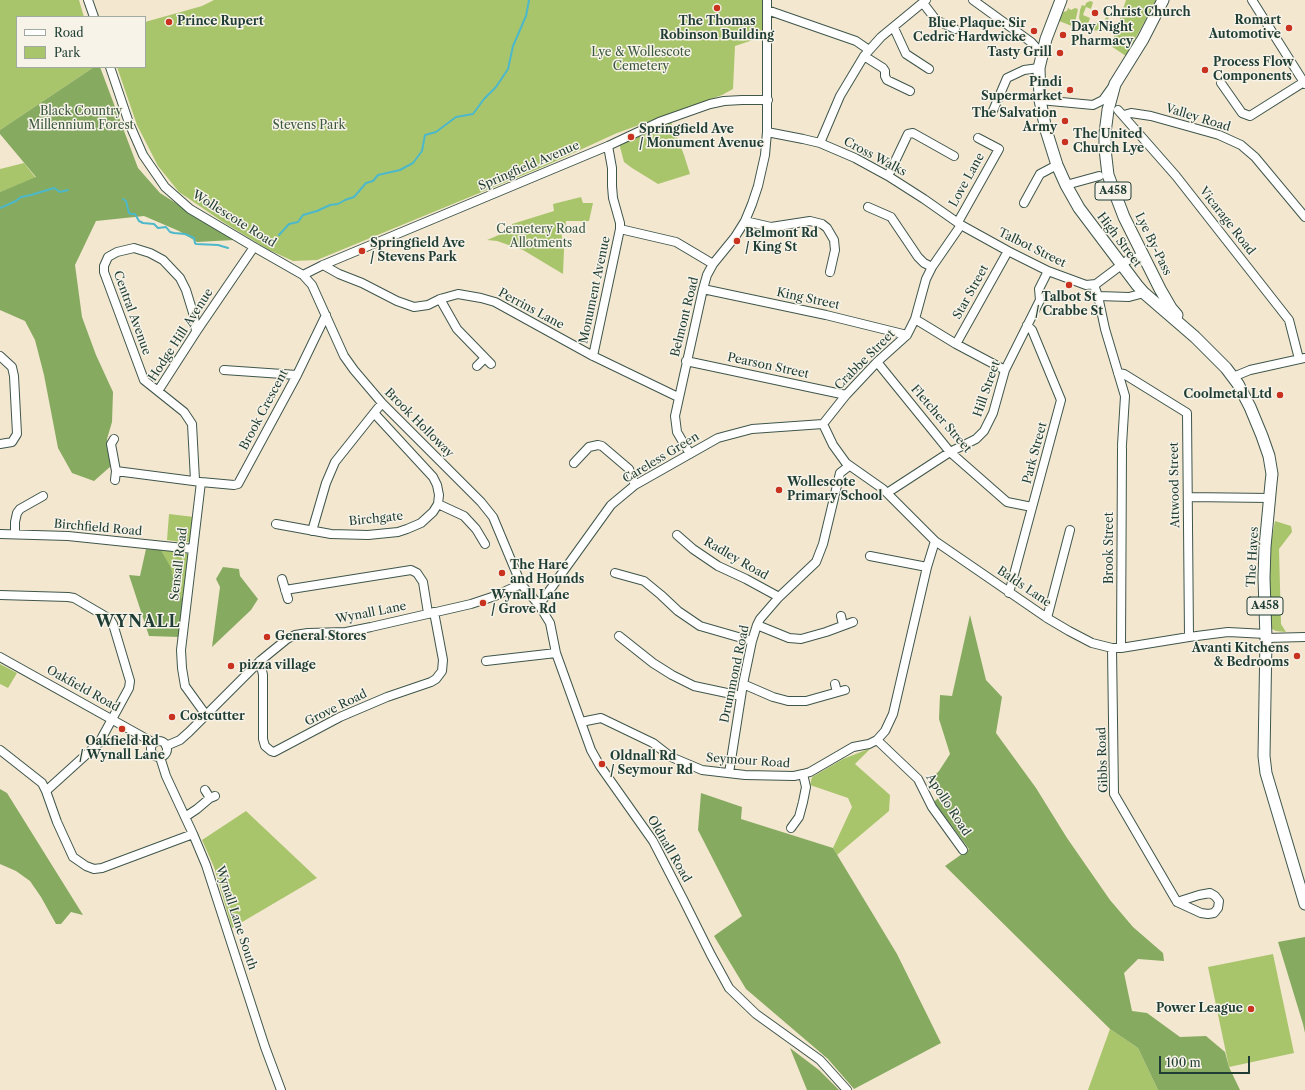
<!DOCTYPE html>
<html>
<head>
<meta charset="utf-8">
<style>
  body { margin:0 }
  #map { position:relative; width:1305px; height:1090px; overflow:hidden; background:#f3e7d0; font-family:"Libre Caslon Text",serif }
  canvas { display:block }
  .legend { position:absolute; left:16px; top:16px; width:130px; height:52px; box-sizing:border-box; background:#f7f3e8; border:1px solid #a1aaa0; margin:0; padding:5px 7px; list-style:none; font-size:12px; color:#1f3d34 }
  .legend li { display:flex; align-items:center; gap:8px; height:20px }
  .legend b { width:20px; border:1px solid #a1aaa0 }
  .scale { position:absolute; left:1159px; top:1056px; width:91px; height:18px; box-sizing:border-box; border:2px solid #1f3d34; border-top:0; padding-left:5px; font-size:12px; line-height:14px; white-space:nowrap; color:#1f3d34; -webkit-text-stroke:3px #f7f3e8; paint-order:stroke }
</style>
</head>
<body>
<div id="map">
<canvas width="1305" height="1090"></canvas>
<ul class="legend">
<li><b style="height:5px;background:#fff"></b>Road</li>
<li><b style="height:11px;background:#a9c56c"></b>Park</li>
</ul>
<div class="scale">100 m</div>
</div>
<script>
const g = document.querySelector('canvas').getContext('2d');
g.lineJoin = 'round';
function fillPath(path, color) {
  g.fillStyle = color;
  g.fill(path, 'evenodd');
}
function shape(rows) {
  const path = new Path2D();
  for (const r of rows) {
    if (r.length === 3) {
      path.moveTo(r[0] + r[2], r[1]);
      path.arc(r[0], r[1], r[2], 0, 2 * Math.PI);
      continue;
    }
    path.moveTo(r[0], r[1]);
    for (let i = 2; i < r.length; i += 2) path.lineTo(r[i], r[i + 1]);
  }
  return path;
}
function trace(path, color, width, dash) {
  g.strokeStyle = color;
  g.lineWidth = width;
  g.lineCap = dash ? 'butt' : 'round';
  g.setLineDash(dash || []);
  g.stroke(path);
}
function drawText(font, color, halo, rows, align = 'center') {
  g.font = font + ' "Libre Caslon Text",serif';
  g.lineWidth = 3;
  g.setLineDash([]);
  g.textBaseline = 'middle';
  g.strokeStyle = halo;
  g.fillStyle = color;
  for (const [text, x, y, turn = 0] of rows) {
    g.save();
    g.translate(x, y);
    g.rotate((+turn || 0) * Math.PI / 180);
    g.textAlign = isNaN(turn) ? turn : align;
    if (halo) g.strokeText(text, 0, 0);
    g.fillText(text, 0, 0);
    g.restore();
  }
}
fillPath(shape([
  [0,0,79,0,84,17,17,17,17,67,94,67,0,130],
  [214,0,763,0,762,37,735,46,733,89,722,95,617,133,545,166,317,260,293,261,269,250,223,222,179,192,158,166,137,125,117,67,145,67,145,22,202,6],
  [1126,0,1156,0,1126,56,1111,46],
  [1090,1,1093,2,1091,9,1086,7,1083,15,1090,18,1088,24,1094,26,1095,22,1099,24,1100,21,1104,22,1107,15,1109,16,1106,29,1102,31,1090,30,1086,29,1082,25,1079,18,1080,10,1082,5,1085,6,1086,3],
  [1068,8,1071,10,1075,8,1078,9,1075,23,1072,26,1059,21,1063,12,1067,11],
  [671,122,684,155,690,174,658,184,632,168,624,162,619,143],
  [24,163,36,178,0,192,0,169],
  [581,197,583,203,593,203,589,221,566,221,565,230,561,231,564,250,563,274,523,250,497,241,487,240,513,229,512,224,554,211,553,204],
  [169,514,194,517,192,539,189,542,181,542,167,540],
  [1275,521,1291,526,1292,532,1279,549,1281,624,1286,632,1276,631,1272,629,1270,621,1269,581,1271,542],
  [161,550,186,552,189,556,184,603,174,583,170,568],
  [0,664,17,673,8,688,0,684],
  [871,748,855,764,890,795,889,811,837,855,833,848,852,807,848,798,810,785,812,777,843,759],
  [246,811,317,878,232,928,214,867,202,840],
  [1273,954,1294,1053,1229,1067,1208,967],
  [1110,1029,1138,1048,1158,1090,1088,1090]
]), '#a9c56c');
fillPath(shape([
  [94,67,100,67,138,168,160,193,234,240,197,242,179,231,144,216,96,221,75,265,82,317,96,355,113,392,112,422,107,439,111,466,94,481,72,473,58,448,44,375,35,340,25,321,0,310,0,192,36,177,0,134,0,130],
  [146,549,161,550,171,568,174,583,184,603,179,637,149,636,129,575,140,576],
  [223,567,239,569,240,576,258,599,251,610,212,647,220,587,216,579],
  [970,615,986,680,1002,697,996,733,1036,788,1067,838,1110,900,1133,927,1163,953,1164,961,1138,959,1124,973,1132,1011,1147,1013,1180,1037,1206,1036,1225,1052,1229,1067,1240,1090,1158,1090,1138,1048,1110,1029,945,866,969,849,934,802,939,797,932,778,939,771,950,754,939,719,940,695,952,696],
  [0,789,7,793,83,915,71,912,61,924,56,924,41,897,30,881,16,871,0,864],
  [701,793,742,807,741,819,833,848,897,954,941,1043,854,1089,828,1059,746,989,714,936,742,916,698,830],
  [1305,937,1305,1033,1303,1024,1278,942],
  [790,1048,819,1070,839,1090,807,1090]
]), '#86aa60');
trace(shape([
  [123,199,126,201,129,213,131,214,135,214,139,221,143,223,154,224,158,228,166,227,170,232,174,233,185,234,194,238,195,243,196,244,218,245,228,248],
  [0,208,16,201,21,197,31,195,54,188,60,192,68,190],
  [279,235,289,224,298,222,303,215,317,211,330,205,338,204,345,200,354,197,366,183,373,181,378,175,400,170,413,163,422,151,425,135,436,132,456,117,473,114,484,99,496,87,508,69,513,46,526,16,529,0]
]), '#4db8c9', 2);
const minor = shape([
  [88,0,94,17],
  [973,0,1031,42,1042,54],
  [1252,0,1305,84],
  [923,3,936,20,955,29],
  [767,10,856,41,869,50],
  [894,28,906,54,929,69],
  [864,56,883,68,885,71,885,76,887,80,910,91],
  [110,67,129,123,143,155,165,187,190,209,254,247,303,275,312,285,344,356,354,370,382,403,481,502,493,517,521,584,539,605,550,623,556,653,591,750,600,766,653,841,683,899,711,955,729,988,756,1014,820,1060,847,1090],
  [1221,83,1242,113,1250,116,1304,82],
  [1040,100,1093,105,1103,100,1113,86],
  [1118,110,1176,176,1289,320,1299,359],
  [992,113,1007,78,1024,70,1039,68],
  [1124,115,1131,113,1151,116,1219,135,1241,145,1255,157,1305,217],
  [767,132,803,139,820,143,855,158,888,176,924,199,961,225,1008,251,1048,271,1086,285,1096,284,1128,260,1133,258,1145,257],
  [820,143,840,96,864,56,881,37,926,0],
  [888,176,908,134,913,133,954,156],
  [1066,185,1099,176],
  [1024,203,1040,174,1057,165],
  [868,207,891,217,918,257,924,263,932,267],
  [745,221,771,227,810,221,822,224,827,228,834,240,835,250,830,272],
  [958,222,999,149,978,138],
  [620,229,676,242,713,264],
  [323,265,339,274,362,283,397,301,414,307,428,305,440,299,458,294,481,298,495,302,593,356,678,397],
  [303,275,323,265,608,146,659,122,710,104,724,101,742,100,768,100],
  [1094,285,1098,296,1105,329,1125,396,1122,445],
  [703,289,826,315,907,335],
  [1098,296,1129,297,1144,293],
  [440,299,457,329,491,364],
  [915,319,956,344,1005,370],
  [956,344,1008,251],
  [0,356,12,367,14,376,17,434,12,442,0,444],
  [593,356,620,229,620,223,613,198,612,186,612,168,608,146],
  [686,361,846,395],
  [877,362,950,452,1007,502,1032,507],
  [477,366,485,358],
  [224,370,297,375],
  [1118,373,1124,374,1187,413,1189,637],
  [1233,377,1250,370,1305,358],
  [158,391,196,332,254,247],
  [823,424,833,445,846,463,883,489,935,541,1047,618,1069,631,1092,643,1112,648,1121,648,1189,637,1228,632,1266,634],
  [823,424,846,395,877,362,907,335,915,319,926,279,932,267,961,225],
  [114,439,111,444,116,471,115,480],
  [690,454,677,432,675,416,703,289,707,275,713,264,735,237,745,221,752,204,758,186,765,155,767,132,767,0],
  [574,463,589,447,598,445,602,446,629,469,635,485],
  [116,471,201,482,234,485,238,484,297,375,326,315],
  [195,480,192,424,184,412,144,380,104,272,104,266,108,257,117,252,134,248,150,253,163,260,180,278,186,290,194,316,196,332],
  [201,482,181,650,182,668,185,686,206,715],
  [887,493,950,452,976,439,984,431,993,413,1005,370,1040,300,1039,289,1048,271],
  [1188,497,1270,498],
  [438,504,464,516,476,529,485,544],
  [276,524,331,534,368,535,398,532,407,529,421,523,433,512,438,504,439,495,437,485,433,477,374,413],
  [312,531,326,483,335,462,382,403],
  [0,534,68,536,193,549],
  [15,534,15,522,17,513,20,509,43,496],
  [677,535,693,549,718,566,746,579,779,597],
  [870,556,927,567],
  [615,573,644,581,661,595,678,611,700,626,752,641],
  [282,579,288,599],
  [285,590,411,570,417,573,423,582,428,613],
  [1009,593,1061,400,1032,330,1027,325],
  [0,595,68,597,74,598,110,619,113,624,130,681,129,688,99,743,46,791,57,822,73,857,86,866,94,869,102,868,193,834],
  [539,605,611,505,635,485,718,438,752,429,823,424],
  [841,616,843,625],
  [1047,618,1070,530],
  [757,625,789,638,801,639,826,632,853,622],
  [619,636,653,663,672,675,694,686,741,696],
  [1266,638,1305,637],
  [1112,648,1114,794,1177,902,1199,895,1210,893,1215,896,1219,901,1218,908,1214,913,1208,914,1201,913,1177,902],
  [1121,648,1122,448],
  [0,657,154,743],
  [260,661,263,675,263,739,265,746,271,751,274,752,340,717,387,697,431,682,436,679,442,671,443,660,434,612],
  [486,661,556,653],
  [743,684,773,697,788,701,806,701,845,690],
  [835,684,837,692],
  [581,722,601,718,653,743,671,757,702,770,745,775,794,776,803,774,810,772,853,747,869,744,877,740,885,731,893,714,927,567,935,541],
  [877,740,918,779,932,807,963,850],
  [159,749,8],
  [166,746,180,740,189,732,260,661,287,639,295,635,308,633,346,632,371,627,471,604,495,596,521,584],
  [0,750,42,783,46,791],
  [160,757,166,776,193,834,206,865,265,1047,281,1090],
  [729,773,743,684,752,641,757,625,760,619,779,597,816,562,823,544,840,473,849,466],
  [205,790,210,798],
  [185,817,197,809,210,798,215,796],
  [791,828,799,817,803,802,806,787,803,774]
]);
const highway = shape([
  [1061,0,1046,39,1039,68,1040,100,1046,130,1057,165,1066,185,1079,208,1137,285,1144,293,1195,337,1226,368,1238,384,1250,407,1262,436,1269,456,1272,474,1271,483,1265,547,1264,578,1266,638,1264,756,1266,773,1305,904],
  [1163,0,1143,39,1115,84,1108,110,1105,133,1105,149,1108,175,1124,217,1160,289,1171,308,1177,315]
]);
trace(minor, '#3f564b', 10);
trace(highway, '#3f564b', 13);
trace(minor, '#fff', 8);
trace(highway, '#fff', 11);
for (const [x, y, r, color] of [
  [717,8,4,"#c8321e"],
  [1095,13,4,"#c8321e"],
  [169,22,4,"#c8321e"],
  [1289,28,4,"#c8321e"],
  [1034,31,4,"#c8321e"],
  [1063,35,4,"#c8321e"],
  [1060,53,4,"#c8321e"],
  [1205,70,4,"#c8321e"],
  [1070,90,4,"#c8321e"],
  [1065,121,4,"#c8321e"],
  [631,137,4,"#c8321e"],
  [1065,142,4,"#c8321e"],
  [737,241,4,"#c8321e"],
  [362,251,4,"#c8321e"],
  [1069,285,4,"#c8321e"],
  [1280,395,4,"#c8321e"],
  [779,490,4,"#c8321e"],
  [502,573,4,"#c8321e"],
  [483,603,4,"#c8321e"],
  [267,637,4,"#c8321e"],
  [1297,656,4,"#c8321e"],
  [231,666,4,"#c8321e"],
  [172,717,4,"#c8321e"],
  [122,729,4,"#c8321e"],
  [602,764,4,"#c8321e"],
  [1251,1009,4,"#c8321e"]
]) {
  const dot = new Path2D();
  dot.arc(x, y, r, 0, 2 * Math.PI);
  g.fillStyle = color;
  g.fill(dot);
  trace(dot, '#f7f3e8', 1.5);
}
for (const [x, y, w] of [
  [1113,191,36],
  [1265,606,36]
]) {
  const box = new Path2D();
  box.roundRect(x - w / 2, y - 9, w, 18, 3);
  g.fillStyle = '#f7f3e8';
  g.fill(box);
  trace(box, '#1f3d34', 1);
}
drawText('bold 11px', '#1f3d34', null, [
  ["A458",1113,191],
  ["A458",1265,606]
]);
drawText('bold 12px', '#1f3d34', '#f7f3e8', [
  ["Christ Church",1103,13],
  ["Romart",1281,21,"right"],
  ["Automotive",1281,35,"right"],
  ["Prince Rupert",177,22],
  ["The Thomas",717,22,"center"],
  ["Robinson Building",717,36,"center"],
  ["Blue Plaque: Sir",1026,24,"right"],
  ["Cedric Hardwicke",1026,38,"right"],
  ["Day Night",1071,28],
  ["Pharmacy",1071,42],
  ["Tasty Grill",1052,53,"right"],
  ["Process Flow",1213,63],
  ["Components",1213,77],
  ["Pindi",1062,83,"right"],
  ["Supermarket",1062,97,"right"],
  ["The Salvation",1057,114,"right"],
  ["Army",1057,128,"right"],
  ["Springfield Ave",639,130],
  ["/ Monument Avenue",639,144],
  ["The United",1073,135],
  ["Church Lye",1073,149],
  ["Belmont Rd",745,234],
  ["/ King St",745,248],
  ["Springfield Ave",370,244],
  ["/ Stevens Park",370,258],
  ["Talbot St",1069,298,"center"],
  ["/ Crabbe St",1069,312,"center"],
  ["Coolmetal Ltd",1272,395,"right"],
  ["Wollescote",787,483],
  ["Primary School",787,497],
  ["The Hare",510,566],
  ["and Hounds",510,580],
  ["Wynall Lane",491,596],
  ["/ Grove Rd",491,610],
  ["General Stores",275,637],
  ["Avanti Kitchens",1289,649,"right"],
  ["& Bedrooms",1289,663,"right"],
  ["pizza village",239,666],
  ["Costcutter",180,717],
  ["Oakfield Rd",122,742,"center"],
  ["/ Wynall Lane",122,756,"center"],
  ["Oldnall Rd",610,757],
  ["/ Seymour Rd",610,771],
  ["Power League",1243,1009,"right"]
], 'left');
drawText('12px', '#3b583f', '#f7f3e8', [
  ["Lye & Wollescote",641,53],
  ["Cemetery",641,67],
  ["Black Country",81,112],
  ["Millennium Forest",81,126],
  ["Stevens Park",309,126],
  ["Cemetery Road",541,230],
  ["Allotments",541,244]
]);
drawText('12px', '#1f3d34', '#f7f3e8', [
  ["Valley Road",1198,118,17],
  ["Cross Walks",875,157,28],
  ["Springfield Avenue",529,166,-23],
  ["Love Lane",967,180,-61],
  ["Wollescote Road",234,219,32],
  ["Vicarage Road",1227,221,52],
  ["High Street",1119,240,53],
  ["Lye By-Pass",1153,244,64],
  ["Talbot Street",1032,248,26],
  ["Monument Avenue",595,290,-78],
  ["Star Street",971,292,-61],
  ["King Street",808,299,12],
  ["Perrins Lane",531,309,28],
  ["Central Avenue",132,313,70],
  ["Belmont Road",685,317,-76],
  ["Hodge Hill Avenue",181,335,-57],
  ["Crabbe Street",865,360,-45],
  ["Pearson Street",768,366,12],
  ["Hill Street",987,389,-71],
  ["Brook Crescent",264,410,-62],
  ["Fletcher Street",941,419,49],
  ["Brook Holloway",419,423,45],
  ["Park Street",1035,453,-75],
  ["Careless Green",661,458,-31],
  ["Attwood Street",1175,485,-91],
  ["Birchgate",376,519,-6],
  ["Birchfield Road",98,528,5],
  ["Brook Street",1110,548,-90],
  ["The Hayes",1253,557,-87],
  ["Radley Road",736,559,30],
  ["Sensall Road",179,564,-83],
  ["Balds Lane",1024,587,34],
  ["Wynall Lane",371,613,-11],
  ["Drummond Road",735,674,-78],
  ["Oakfield Road",83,689,29],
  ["Grove Road",336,708,-26],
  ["Gibbs Road",1103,760,-92],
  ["Seymour Road",748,761,4],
  ["Apollo Road",948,805,57],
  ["Oldnall Road",669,849,60],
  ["Wynall Lane South",236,918,72]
]);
g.letterSpacing = '1px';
drawText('bold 16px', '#1f3d34', '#f7f3e8', [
  ["WYNALL",138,622]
]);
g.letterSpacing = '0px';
</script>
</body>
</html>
